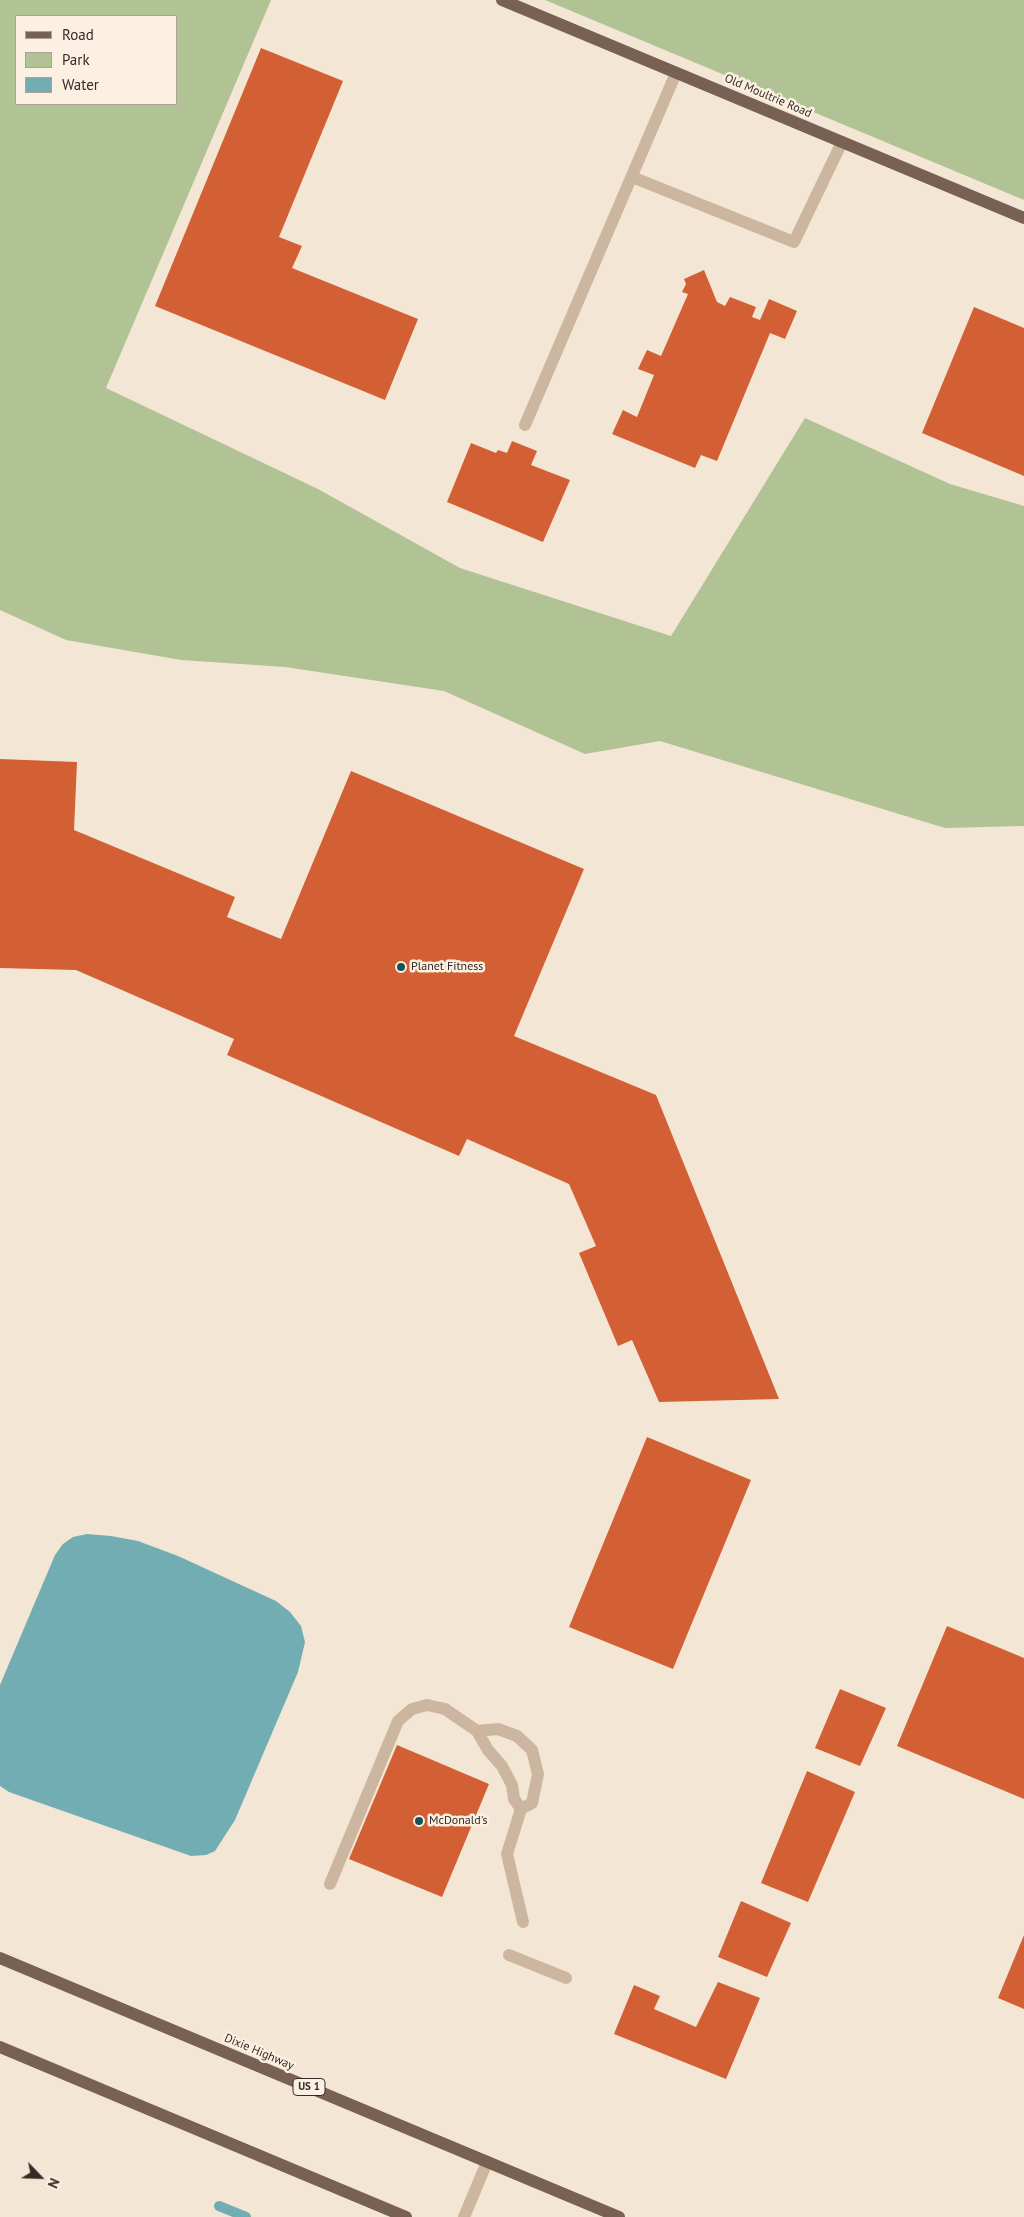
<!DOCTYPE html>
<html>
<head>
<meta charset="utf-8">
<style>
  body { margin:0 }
  #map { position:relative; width:1024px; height:2217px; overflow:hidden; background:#f3e6d5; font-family:"PT Sans",sans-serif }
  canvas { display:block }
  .legend { position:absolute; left:15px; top:15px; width:162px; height:90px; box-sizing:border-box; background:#fbf0e1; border:1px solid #aca195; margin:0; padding:6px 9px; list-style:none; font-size:15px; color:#352a24 }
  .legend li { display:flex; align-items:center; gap:10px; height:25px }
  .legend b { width:25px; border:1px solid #aca195 }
  .north { position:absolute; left:15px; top:2152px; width:50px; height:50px; -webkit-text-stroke:4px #fbf0e1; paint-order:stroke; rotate:114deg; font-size:14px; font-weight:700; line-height:20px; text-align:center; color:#352a24 }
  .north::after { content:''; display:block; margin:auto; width:18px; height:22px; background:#352a24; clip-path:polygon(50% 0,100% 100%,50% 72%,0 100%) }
</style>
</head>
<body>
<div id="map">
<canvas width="1024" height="2217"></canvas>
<ul class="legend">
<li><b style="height:6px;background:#786153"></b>Road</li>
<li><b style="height:14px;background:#b1c394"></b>Park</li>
<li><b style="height:14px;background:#71adb2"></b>Water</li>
</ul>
<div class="north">N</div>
</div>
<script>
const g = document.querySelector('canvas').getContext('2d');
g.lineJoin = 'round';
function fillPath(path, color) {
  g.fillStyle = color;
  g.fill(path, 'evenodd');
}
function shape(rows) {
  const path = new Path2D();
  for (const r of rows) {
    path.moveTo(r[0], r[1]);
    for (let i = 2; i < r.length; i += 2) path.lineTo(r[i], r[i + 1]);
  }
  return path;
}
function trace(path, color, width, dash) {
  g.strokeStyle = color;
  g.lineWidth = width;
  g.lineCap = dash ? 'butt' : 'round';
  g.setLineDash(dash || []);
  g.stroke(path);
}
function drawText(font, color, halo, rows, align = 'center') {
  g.font = font + ' "PT Sans",sans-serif';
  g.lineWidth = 5;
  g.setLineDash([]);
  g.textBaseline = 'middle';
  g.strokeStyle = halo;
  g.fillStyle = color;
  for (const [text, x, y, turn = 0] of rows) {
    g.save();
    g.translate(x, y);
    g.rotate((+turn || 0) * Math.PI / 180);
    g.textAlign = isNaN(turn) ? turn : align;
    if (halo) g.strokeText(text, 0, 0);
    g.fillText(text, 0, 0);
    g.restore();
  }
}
fillPath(shape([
  [0,0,271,0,106,388,318,489,460,568,671,636,805,418,950,484,1024,506,1024,826,945,828,660,741,585,754,444,691,285,667,181,660,66,640,0,610],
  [16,16,176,16,176,104,16,104],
  [545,0,1024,0,1024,200]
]), '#b1c394');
fillPath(shape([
  [87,1534,111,1536,138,1541,178,1556,276,1601,290,1612,301,1626,305,1642,298,1672,235,1820,215,1851,206,1855,191,1856,9,1792,0,1786,0,1685,55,1555,63,1544,73,1537]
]), '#71adb2');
trace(shape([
  [219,2206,246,2217]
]), '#71adb2', 10);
fillPath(shape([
  [261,48,343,81,279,237,302,246,292,268,418,319,385,400,155,306],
  [704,270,717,302,725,306,730,297,756,307,752,317,760,320,769,299,797,311,785,339,770,333,717,461,701,455,695,468,612,434,623,410,637,417,654,375,638,369,647,350,661,356,688,294,682,292,686,284,684,279],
  [974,307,1024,328,1024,476,922,433],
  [512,441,537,451,531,465,570,480,543,542,447,502,471,443,496,453,498,450,507,453],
  [0,759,77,762,74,830,235,897,227,917,281,939,351,771,584,869,514,1036,656,1095,779,1399,659,1402,632,1340,618,1346,579,1253,596,1246,569,1184,467,1139,459,1156,227,1055,234,1039,76,970,0,968],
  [647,1437,751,1480,673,1669,569,1627],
  [947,1626,1024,1658,1024,1799,897,1746],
  [840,1689,886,1708,860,1766,815,1748],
  [397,1745,489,1784,442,1897,349,1859],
  [807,1771,855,1792,808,1902,761,1883],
  [741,1901,791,1923,767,1977,718,1957],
  [1024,1935,1024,2009,998,1998],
  [718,1982,760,1998,726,2079,614,2034,634,1985,660,1996,654,2009,696,2027]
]), '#d26034');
trace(shape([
  [632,177,794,242,842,142],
  [525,425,676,73],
  [477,1731,488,1750,502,1766,512,1785,514,1799,521,1809],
  [330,1884,398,1721,412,1709,427,1705,445,1709,477,1731,498,1729,517,1736,532,1750,538,1774,532,1803,521,1809,507,1854,523,1922],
  [509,1955,566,1978],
  [464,2217,487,2162]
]), '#ccb6a0', 12);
trace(shape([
  [502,0,1024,218],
  [0,1958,619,2217],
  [0,2047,406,2217]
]), '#786153', 12);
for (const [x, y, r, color] of [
  [401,967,5,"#165359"],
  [419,1821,5,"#165359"]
]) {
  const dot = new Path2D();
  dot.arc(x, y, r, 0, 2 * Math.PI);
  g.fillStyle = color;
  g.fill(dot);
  trace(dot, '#fbf0e1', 2);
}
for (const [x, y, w] of [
  [309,2087,32]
]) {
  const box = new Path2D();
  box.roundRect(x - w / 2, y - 8.5, w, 17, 4);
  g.fillStyle = '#fbf0e1';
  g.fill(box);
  trace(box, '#352a24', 1);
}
drawText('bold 11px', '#352a24', null, [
  ["US 1",309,2087]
]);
drawText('12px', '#352a24', '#fbf0e1', [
  ["Old Moultrie Road",768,96,23],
  ["Dixie Highway",259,2052,23]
]);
drawText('12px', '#352a24', '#fbf0e1', [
  ["Planet Fitness",411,967],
  ["McDonald's",429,1821]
], 'left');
</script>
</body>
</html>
